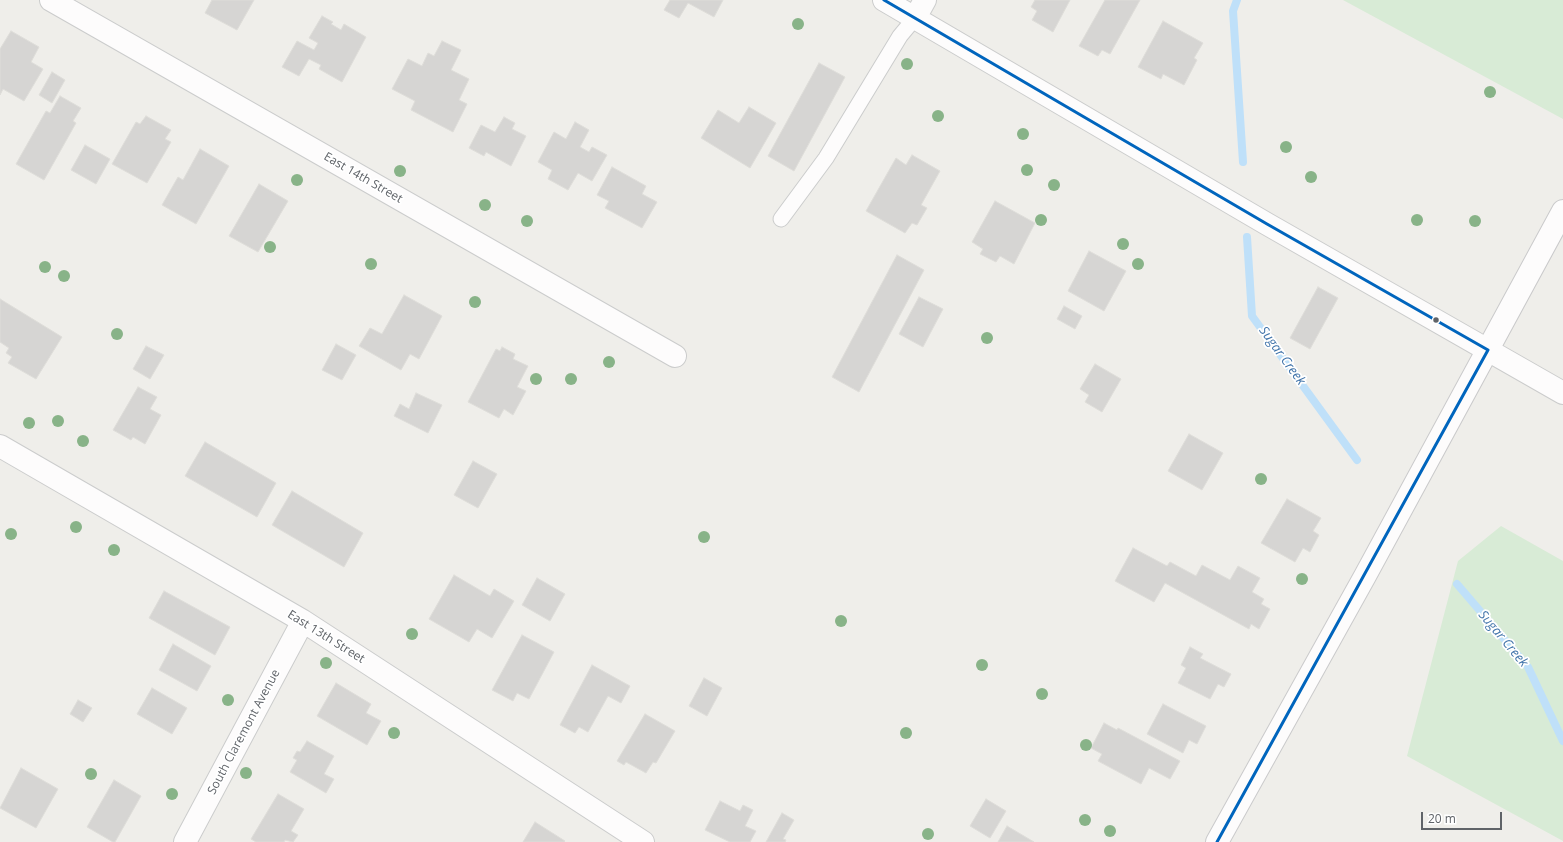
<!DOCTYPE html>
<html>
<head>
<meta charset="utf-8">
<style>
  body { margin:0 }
  #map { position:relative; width:1563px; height:842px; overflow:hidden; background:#efeeea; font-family:"Open Sans",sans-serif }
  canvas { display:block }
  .scale { position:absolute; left:1421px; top:812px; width:81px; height:18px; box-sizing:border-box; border:2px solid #5f6368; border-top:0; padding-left:5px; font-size:12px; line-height:14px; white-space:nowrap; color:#5f6368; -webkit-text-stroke:3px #fff; paint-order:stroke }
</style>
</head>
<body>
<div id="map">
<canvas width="1563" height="842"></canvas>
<div class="scale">20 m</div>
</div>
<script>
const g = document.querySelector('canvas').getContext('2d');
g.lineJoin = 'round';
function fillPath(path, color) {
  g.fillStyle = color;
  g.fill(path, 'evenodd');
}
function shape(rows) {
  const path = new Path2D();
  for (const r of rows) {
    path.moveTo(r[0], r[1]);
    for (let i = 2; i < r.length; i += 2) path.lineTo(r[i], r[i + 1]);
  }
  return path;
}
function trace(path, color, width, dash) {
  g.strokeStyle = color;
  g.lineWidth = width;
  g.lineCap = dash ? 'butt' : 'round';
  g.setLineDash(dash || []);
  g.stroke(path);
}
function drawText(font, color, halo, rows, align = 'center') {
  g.font = font + ' "Open Sans",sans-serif';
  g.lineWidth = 3.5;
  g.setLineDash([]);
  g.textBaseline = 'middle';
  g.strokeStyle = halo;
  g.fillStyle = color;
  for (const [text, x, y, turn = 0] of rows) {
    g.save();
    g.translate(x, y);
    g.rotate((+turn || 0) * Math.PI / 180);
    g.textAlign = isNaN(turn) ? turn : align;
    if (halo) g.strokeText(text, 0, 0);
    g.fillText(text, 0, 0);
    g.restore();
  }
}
fillPath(shape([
  [1343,0,1563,0,1563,119],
  [1501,526,1563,561,1563,841,1407,756,1458,561]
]), '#d8ebd6');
trace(shape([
  [1237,0,1233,11,1243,162],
  [1247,237,1252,316,1357,460],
  [1457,584,1528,667,1563,741]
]), '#bfe0f9', 8);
const building = shape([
  [212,0,254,0,237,30,205,13,212,0],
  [670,0,723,0,714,17,688,3,679,18,664,10,670,0],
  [1035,0,1070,0,1053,32,1032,20,1037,11,1031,7,1035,0],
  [1105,0,1140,0,1110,54,1102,50,1098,56,1079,46,1105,0],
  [322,16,333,22,331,24,341,30,344,24,366,37,342,82,319,69,321,65,309,59,299,76,282,67,297,41,314,50,318,43,309,38,322,16],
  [1163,21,1203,43,1194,58,1197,60,1184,85,1163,74,1161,79,1138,67,1163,21],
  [11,31,39,47,31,62,43,69,24,101,3,89,0,95,0,49,11,31],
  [442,41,461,50,451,70,469,79,459,100,467,104,453,132,411,110,415,101,392,89,408,59,422,66,428,53,434,56,442,41],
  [819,63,845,77,794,171,768,156,819,63],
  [52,72,65,80,52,103,39,95,52,72],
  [60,96,81,108,73,121,76,123,44,180,16,164,46,111,50,113,60,96],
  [749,107,776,123,750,168,701,138,718,110,739,123,749,107],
  [146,116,171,130,165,139,171,142,147,183,112,164,136,122,140,124,146,116],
  [504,117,515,123,512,129,526,136,511,166,486,152,484,156,469,148,481,125,495,132,504,117],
  [575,122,589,130,580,147,589,152,592,147,607,155,592,181,578,173,568,190,548,179,552,170,538,162,554,132,566,139,575,122],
  [85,145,110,159,96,184,71,170,85,145],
  [200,149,229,166,196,224,162,205,178,177,183,180,200,149],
  [912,155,940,171,921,205,927,208,917,225,912,223,905,233,866,211,896,158,906,165,912,155],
  [612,167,646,186,642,194,657,202,642,228,605,208,609,201,597,195,612,167],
  [259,184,288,201,258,252,229,236,259,184],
  [995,201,1035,223,1014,264,1000,256,996,262,980,254,983,249,972,242,995,201],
  [1089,251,1126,271,1104,311,1068,291,1089,251],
  [897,255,924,270,859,392,832,377,897,255],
  [1318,287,1338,298,1310,349,1290,338,1318,287],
  [404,295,442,316,419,359,410,354,401,370,359,346,370,328,382,334,404,295],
  [919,297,943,309,923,347,899,334,919,297],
  [0,299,62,337,36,379,8,363,12,357,6,353,9,348,0,342,0,299],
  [1064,306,1082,316,1075,329,1057,319,1064,306],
  [336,344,356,355,342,380,322,370,336,344],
  [146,346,164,355,150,379,133,369,146,346],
  [502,347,515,354,513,359,528,366,517,387,526,391,513,415,504,409,499,418,468,402,496,349,500,351,502,347],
  [1095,364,1121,379,1102,412,1085,402,1089,395,1080,389,1095,364],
  [138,387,157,397,150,409,161,415,145,444,133,437,131,440,113,430,138,387],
  [416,393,442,405,428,433,394,416,400,404,409,409,416,393],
  [1189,434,1223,453,1202,490,1168,471,1189,434],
  [205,442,276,483,257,517,185,476,205,442],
  [473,461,497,474,478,508,454,495,473,461],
  [292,491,363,533,344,567,272,525,292,491],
  [1287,499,1321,518,1313,531,1319,535,1310,552,1303,548,1295,562,1261,543,1287,499],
  [1133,548,1167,566,1170,562,1196,576,1202,565,1230,580,1238,566,1260,578,1252,592,1264,599,1261,604,1270,609,1259,629,1251,624,1249,629,1165,583,1154,602,1115,581,1133,548],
  [454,575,490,596,494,589,514,601,492,638,477,629,469,642,429,619,454,575],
  [537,578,565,594,550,621,522,605,537,578],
  [164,591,230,627,215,655,149,618,164,591],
  [522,635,554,652,529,699,517,693,513,701,492,690,522,635],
  [173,644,211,666,197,691,159,670,173,644],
  [1190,647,1203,654,1200,658,1231,674,1224,687,1218,684,1210,699,1178,683,1186,668,1181,665,1190,647],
  [592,665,630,686,621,703,608,696,588,732,579,727,575,733,560,725,592,665],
  [704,678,722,688,707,716,689,706,704,678],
  [336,683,371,704,366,713,381,721,367,745,317,716,336,683],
  [152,688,187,708,172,734,137,714,152,688],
  [78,700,92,708,83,722,70,714,78,700],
  [1163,704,1206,726,1197,744,1189,740,1183,753,1147,734,1163,704],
  [645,714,675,731,656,763,653,762,646,773,626,762,624,765,617,761,645,714],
  [1104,723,1117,730,1118,728,1180,761,1170,779,1149,768,1141,784,1098,761,1102,754,1091,748,1104,723],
  [307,741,334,756,324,774,334,779,326,793,290,772,297,760,293,758,297,751,300,752,307,741],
  [21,768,58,789,36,828,0,808,21,768],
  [114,780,141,796,115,842,113,842,87,827,114,780],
  [278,794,304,809,291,831,298,835,293,842,285,840,284,842,256,842,251,839,278,794],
  [986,799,1006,811,990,838,970,826,986,799],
  [720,801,740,811,743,805,753,810,745,826,756,831,750,842,730,842,705,830,720,801],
  [782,813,794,820,783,839,786,840,785,842,766,842,782,813],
  [535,822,565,841,564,842,523,842,535,822],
  [1007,826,1034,842,998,842,1007,826]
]);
fillPath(building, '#d6d5d3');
trace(building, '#deddd9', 1);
const service = shape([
  [781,219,826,158,900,36,915,18]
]);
const minor = shape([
  [51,0,675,356],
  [884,0,1267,224,1563,393],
  [915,18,925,0],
  [0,446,303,621,643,842],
  [185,842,303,621]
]);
const secondary = shape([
  [1217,842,1365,576,1563,211]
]);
trace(service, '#cbcccc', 17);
trace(minor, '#cbcccc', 24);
trace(secondary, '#cacacb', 24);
trace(service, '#fdfcfc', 15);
trace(minor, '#fdfcfc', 22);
trace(secondary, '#fdfcfc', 22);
trace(shape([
  [884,0,1267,224,1488,350],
  [1217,842,1488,350]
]), '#0065bd', 3);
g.fillStyle = '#88b388';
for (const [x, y] of [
  [798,24],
  [907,64],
  [1490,92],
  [938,116],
  [1023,134],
  [1286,147],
  [1027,170],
  [400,171],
  [1311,177],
  [297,180],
  [1054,185],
  [485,205],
  [1041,220],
  [1417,220],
  [527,221],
  [1475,221],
  [1123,244],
  [270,247],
  [371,264],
  [1138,264],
  [45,267],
  [64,276],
  [475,302],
  [117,334],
  [987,338],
  [609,362],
  [536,379],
  [571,379],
  [58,421],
  [29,423],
  [83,441],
  [1261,479],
  [76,527],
  [11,534],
  [704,537],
  [114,550],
  [1302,579],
  [841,621],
  [412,634],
  [326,663],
  [982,665],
  [1042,694],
  [228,700],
  [394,733],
  [906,733],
  [1086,745],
  [246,773],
  [91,774],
  [172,794],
  [1085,820],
  [1110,831],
  [928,834]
]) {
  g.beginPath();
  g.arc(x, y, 6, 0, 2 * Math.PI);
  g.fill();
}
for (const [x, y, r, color] of [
  [1436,320,3.5,"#5f6368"]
]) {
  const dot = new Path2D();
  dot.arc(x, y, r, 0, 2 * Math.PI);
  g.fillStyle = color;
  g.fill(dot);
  trace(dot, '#fff', 1.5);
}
drawText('12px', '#5f6368', '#fff', [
  ["East 14th Street",363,178,30],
  ["East 13th Street",326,637,32],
  ["South Claremont Avenue",244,732,-62]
]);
drawText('italic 13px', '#4174aa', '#fff', [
  ["Sugar Creek",1282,356,54],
  ["Sugar Creek",1503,639,50]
]);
</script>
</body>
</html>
